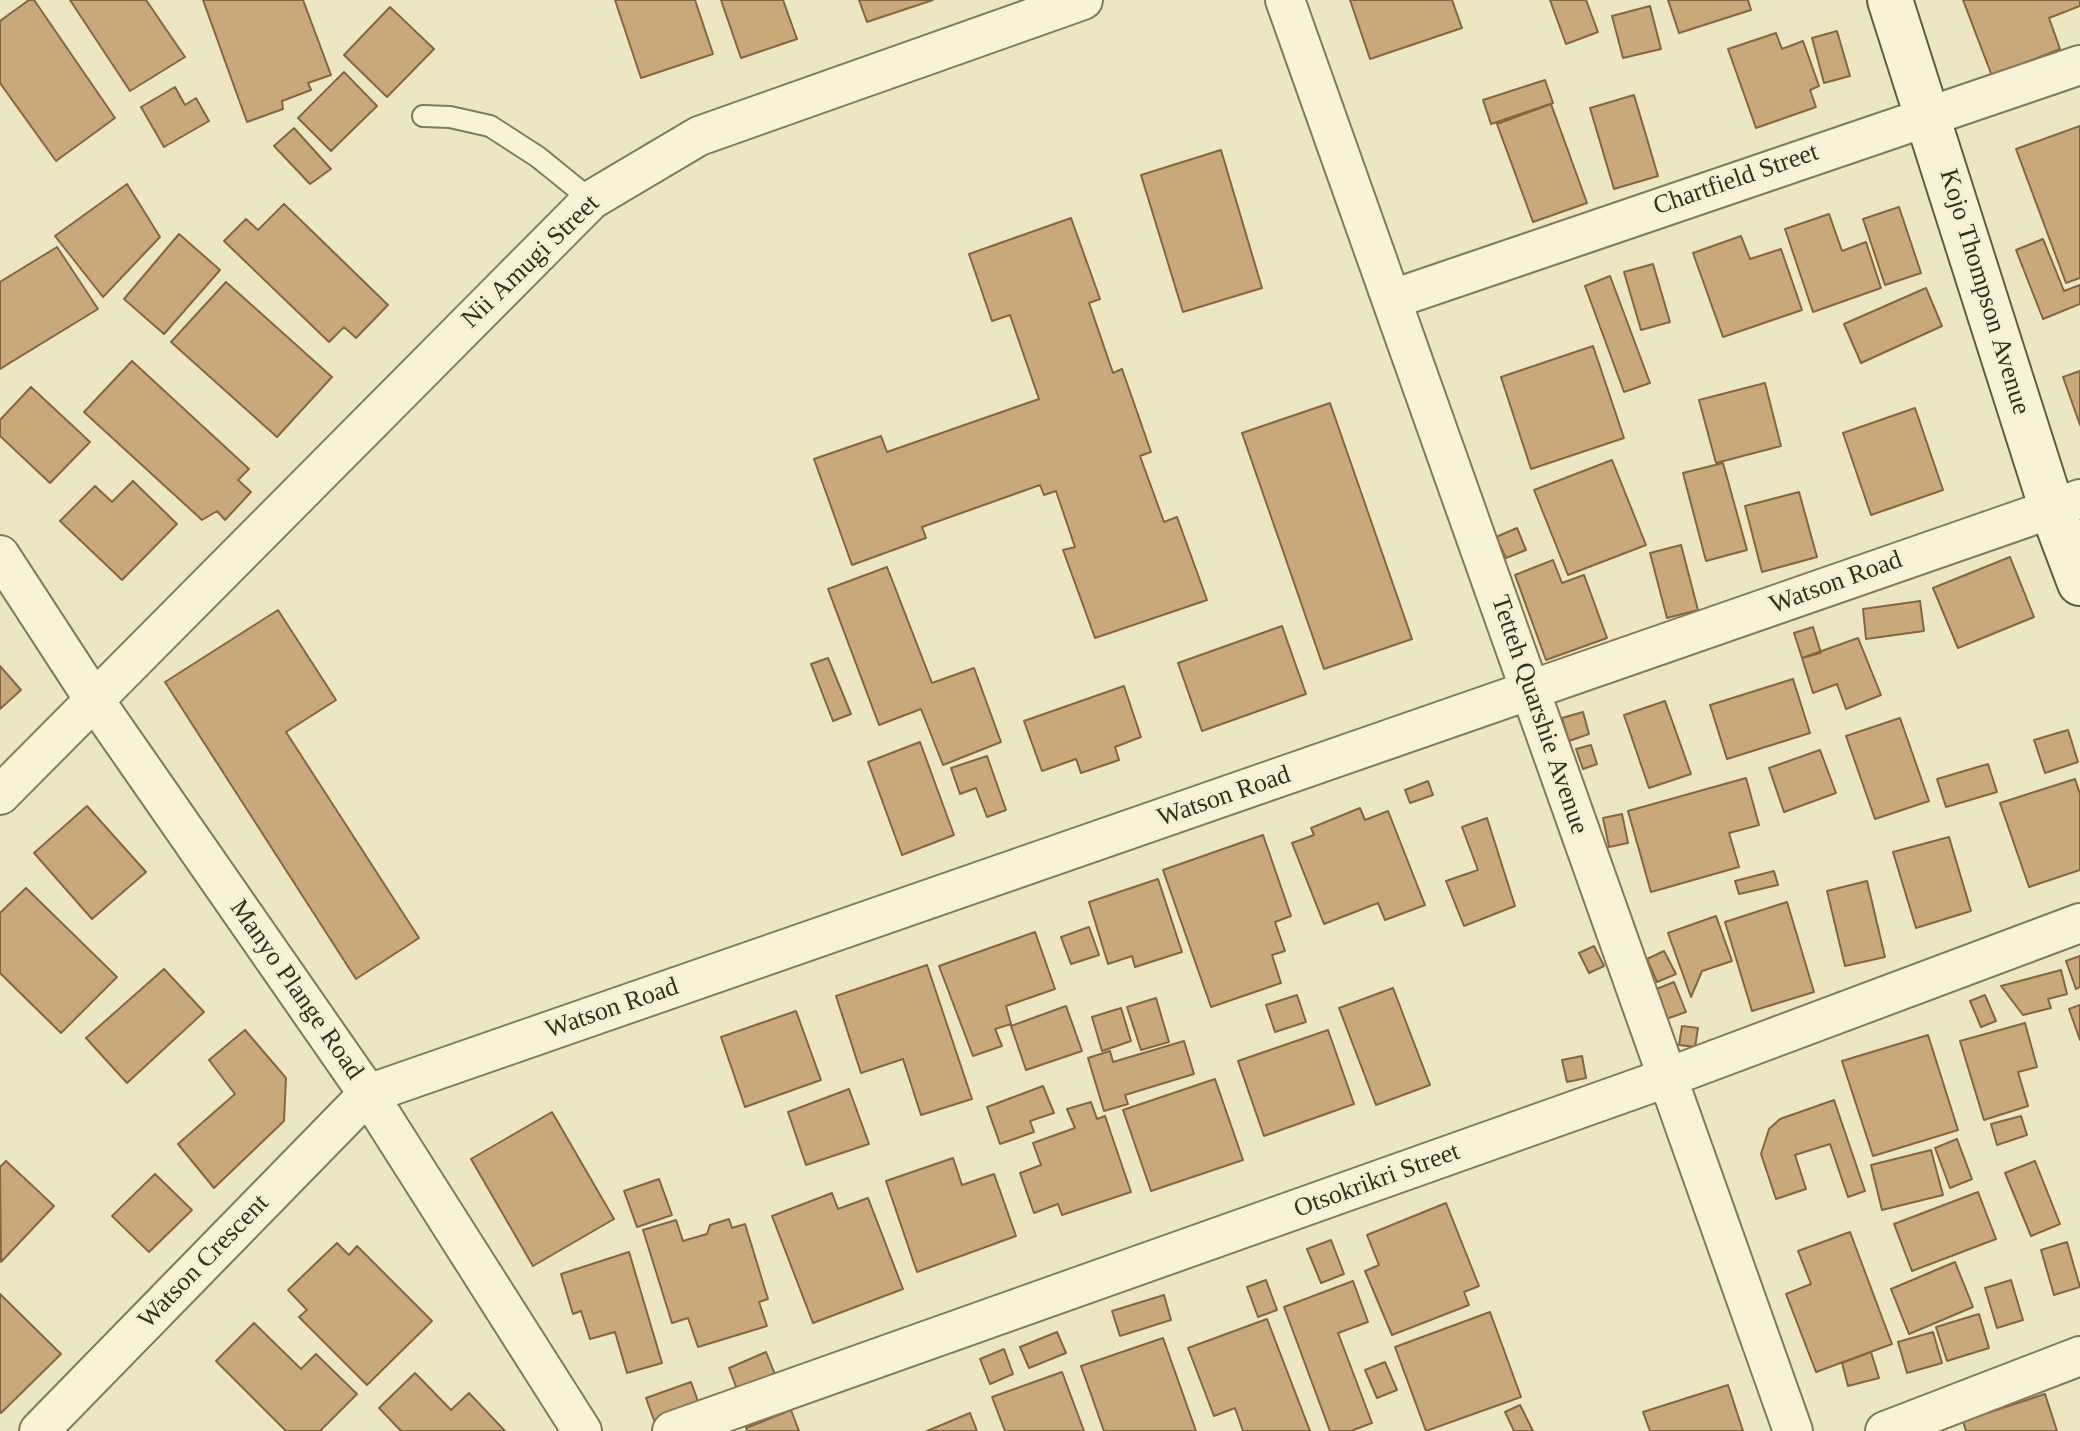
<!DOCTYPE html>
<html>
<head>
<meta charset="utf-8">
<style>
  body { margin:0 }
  canvas { display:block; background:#ece7c3 }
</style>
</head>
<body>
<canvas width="2080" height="1431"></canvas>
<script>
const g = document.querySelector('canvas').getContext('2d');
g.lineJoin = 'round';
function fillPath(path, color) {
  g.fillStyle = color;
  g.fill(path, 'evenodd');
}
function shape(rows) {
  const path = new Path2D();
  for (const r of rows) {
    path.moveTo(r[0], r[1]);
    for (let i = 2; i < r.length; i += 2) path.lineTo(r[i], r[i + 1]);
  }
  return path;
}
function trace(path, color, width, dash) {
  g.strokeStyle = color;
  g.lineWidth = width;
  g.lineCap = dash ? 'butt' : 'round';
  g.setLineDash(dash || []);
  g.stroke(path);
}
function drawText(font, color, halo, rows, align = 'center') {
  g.font = font + ' Georgia,serif';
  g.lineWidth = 6;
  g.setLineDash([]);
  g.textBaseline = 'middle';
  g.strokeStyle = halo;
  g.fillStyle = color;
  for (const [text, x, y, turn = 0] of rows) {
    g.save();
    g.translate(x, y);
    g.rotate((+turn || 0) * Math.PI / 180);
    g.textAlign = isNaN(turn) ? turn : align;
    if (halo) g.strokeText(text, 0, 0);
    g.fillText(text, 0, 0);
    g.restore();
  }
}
const building = shape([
  [29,0,34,0,115,118,56,161,0,83,0,21,29,0],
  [70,0,146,0,185,57,130,91,70,0],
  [203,0,303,0,331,75,308,83,311,90,282,101,283,109,247,122,203,0],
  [615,0,695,0,713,54,641,78,615,0],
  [721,0,783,0,797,39,741,58,721,0],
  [859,0,933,0,867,22,859,0],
  [1350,0,1452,0,1462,28,1370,59,1350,0],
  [1550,0,1586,0,1598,32,1566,44,1550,0],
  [1668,0,1748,0,1751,10,1679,33,1668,0],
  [1963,0,2080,0,2080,6,2049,18,2060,49,1992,76,1963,0],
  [1650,6,1661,49,1623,58,1612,16,1650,6],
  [390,7,434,49,387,97,344,55,390,7],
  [1837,31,1850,76,1824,83,1812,38,1837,31],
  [1776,33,1782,49,1803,41,1819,86,1810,90,1816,107,1756,128,1728,49,1776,33],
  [344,72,377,106,331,151,298,118,344,72],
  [1545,80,1553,103,1491,124,1483,100,1545,80],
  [175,87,185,105,196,98,209,121,164,147,141,107,175,87],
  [1634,95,1658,176,1614,189,1590,108,1634,95],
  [1551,104,1587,203,1533,222,1497,124,1551,104],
  [2080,126,2080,278,2066,283,2016,149,2080,126],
  [294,128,331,169,310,184,274,146,294,128],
  [1221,150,1262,288,1183,312,1141,175,1221,150],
  [127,184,160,237,103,297,55,236,127,184],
  [284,204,388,305,356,338,344,327,329,342,224,241,246,219,258,230,284,204],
  [1899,207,1921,273,1885,285,1863,219,1899,207],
  [1829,214,1842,251,1866,242,1881,288,1813,312,1785,229,1829,214],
  [1071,218,1100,299,1089,303,1113,373,1122,369,1151,452,1140,456,1164,522,1177,517,1207,600,1095,638,1063,550,1075,547,1056,491,1044,495,1040,485,922,527,926,538,852,565,814,459,881,436,887,452,1039,399,1010,315,992,321,969,254,1071,218],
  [179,234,220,270,164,334,124,299,179,234],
  [1741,236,1750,259,1781,249,1802,310,1723,337,1693,253,1741,236],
  [2043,239,2064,291,2080,285,2080,304,2043,319,2016,250,2043,239],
  [57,247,98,309,0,369,0,282,57,247],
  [1653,264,1670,322,1641,330,1624,272,1653,264],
  [1610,276,1650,383,1624,392,1585,286,1610,276],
  [226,282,332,377,277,437,171,342,226,282],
  [1926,288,1942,326,1861,363,1844,324,1926,288],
  [1593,346,1624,438,1531,469,1501,377,1593,346],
  [132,361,249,469,238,480,251,492,225,520,217,511,202,520,84,412,132,361],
  [2080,371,2080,425,2063,377,2080,371],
  [1765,383,1781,446,1716,463,1699,400,1765,383],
  [31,387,90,442,50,483,0,436,0,420,31,387],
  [1330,403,1412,639,1324,669,1242,433,1330,403],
  [1915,408,1943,490,1871,515,1843,433,1915,408],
  [1612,460,1646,545,1568,575,1534,490,1612,460],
  [1723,463,1747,550,1706,561,1683,473,1723,463],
  [133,481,177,524,122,580,60,521,95,486,112,502,133,481],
  [1799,492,1817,557,1762,572,1745,506,1799,492],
  [1517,528,1526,550,1506,558,1496,537,1517,528],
  [1681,545,1698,610,1667,618,1650,553,1681,545],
  [2010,557,2034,617,1958,648,1933,588,2010,557],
  [1553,560,1562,583,1584,575,1607,638,1546,660,1515,575,1553,560],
  [887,567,932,683,974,668,1001,742,943,765,921,709,879,725,828,589,887,567],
  [1920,601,1924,631,1866,639,1863,609,1920,601],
  [278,610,336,700,286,732,419,938,356,979,165,682,278,610],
  [1282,626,1306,694,1202,731,1178,663,1282,626],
  [1813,627,1821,653,1802,658,1794,633,1813,627],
  [1858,638,1881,695,1846,709,1837,684,1813,693,1802,658,1858,638],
  [828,658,851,714,833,721,811,664,828,658],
  [0,666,21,690,0,709,0,666],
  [1793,679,1810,733,1727,759,1710,705,1793,679],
  [1124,686,1141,737,1115,747,1119,760,1081,773,1076,759,1042,771,1024,721,1124,686],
  [1665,701,1691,774,1649,788,1624,715,1665,701],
  [1583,712,1589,734,1569,741,1562,718,1583,712],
  [1900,718,1929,801,1875,819,1846,736,1900,718],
  [2068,730,2078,762,2045,773,2034,740,2068,730],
  [920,742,954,835,902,855,868,762,920,742],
  [1591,745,1597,764,1583,769,1576,749,1591,745],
  [1820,750,1836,793,1784,812,1769,768,1820,750],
  [987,756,1006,810,987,817,976,788,960,794,951,768,987,756],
  [1988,764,1997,792,1946,807,1937,779,1988,764],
  [1746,778,1759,825,1729,833,1739,867,1651,892,1628,811,1746,778],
  [2075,779,2080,794,2080,870,2029,887,2000,803,2075,779],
  [1428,781,1433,795,1410,803,1405,790,1428,781],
  [87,806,146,872,92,919,34,853,87,806],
  [1360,808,1365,820,1388,811,1425,905,1385,920,1378,903,1324,924,1292,843,1314,835,1311,828,1360,808],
  [1622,814,1628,843,1609,847,1603,818,1622,814],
  [1487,818,1515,906,1464,926,1446,881,1478,870,1462,827,1487,818],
  [1263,835,1291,916,1275,922,1285,951,1272,955,1281,983,1211,1007,1163,870,1263,835],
  [1949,837,1971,911,1916,928,1893,852,1949,837],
  [1774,871,1778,885,1739,894,1735,881,1774,871],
  [1158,879,1182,952,1135,967,1132,956,1108,964,1089,902,1158,879],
  [1867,881,1885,957,1845,966,1827,891,1867,881],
  [26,888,117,977,61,1033,0,973,0,913,26,888],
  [1787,902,1814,992,1752,1011,1725,922,1787,902],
  [1716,916,1732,961,1702,971,1691,997,1668,933,1716,916],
  [1089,927,1099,955,1071,964,1061,937,1089,927],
  [1035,932,1055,989,1006,1006,1011,1024,995,1029,1002,1046,973,1056,939,966,1035,932],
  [1594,946,1604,966,1589,973,1579,953,1594,946],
  [1664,951,1676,974,1657,982,1647,959,1664,951],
  [2080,956,2080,987,2076,989,2066,961,2080,956],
  [927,965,972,1099,921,1115,903,1059,861,1073,836,996,927,965],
  [164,969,204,1012,127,1083,86,1038,164,969],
  [2061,970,2067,994,2048,999,2051,1008,2023,1015,2001,986,2061,970],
  [1674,982,1686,1012,1666,1019,1654,990,1674,982],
  [1393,988,1430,1085,1376,1105,1339,1008,1393,988],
  [1297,995,1306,1022,1275,1032,1266,1005,1297,995],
  [1985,995,1996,1021,1981,1027,1970,1001,1985,995],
  [1156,998,1169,1042,1141,1050,1127,1007,1156,998],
  [2080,1005,2080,1040,2069,1009,2080,1005],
  [1066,1006,1082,1051,1026,1070,1011,1026,1066,1006],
  [1121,1008,1131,1041,1102,1051,1092,1017,1121,1008],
  [796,1011,821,1080,745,1107,721,1037,796,1011],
  [2025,1023,2037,1067,2018,1072,2028,1106,1984,1120,1960,1041,2025,1023],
  [1682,1026,1698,1028,1695,1047,1679,1045,1682,1026],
  [245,1030,286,1078,284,1121,214,1188,178,1144,235,1094,209,1060,245,1030],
  [1328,1030,1354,1104,1264,1136,1238,1061,1328,1030],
  [1928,1035,1958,1130,1873,1156,1842,1061,1928,1035],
  [1184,1041,1194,1074,1125,1095,1128,1104,1104,1111,1088,1058,1110,1051,1113,1062,1184,1041],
  [1582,1056,1586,1078,1567,1082,1562,1060,1582,1056],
  [1215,1079,1243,1160,1151,1191,1123,1110,1215,1079],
  [1043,1086,1054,1113,1030,1121,1034,1132,1000,1144,987,1107,1043,1086],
  [849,1089,869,1144,806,1165,788,1112,849,1089],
  [1834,1100,1865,1191,1848,1197,1830,1144,1795,1155,1806,1189,1776,1199,1761,1154,1769,1129,1780,1119,1834,1100],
  [1091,1102,1097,1119,1105,1116,1131,1192,1062,1215,1058,1204,1034,1213,1020,1173,1041,1165,1033,1143,1075,1128,1067,1109,1091,1102],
  [552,1112,614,1219,533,1266,471,1159,552,1112],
  [2021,1116,2027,1135,1997,1145,1991,1124,2021,1116],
  [1957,1139,1972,1179,1950,1188,1935,1148,1957,1139],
  [1931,1150,1943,1195,1882,1210,1871,1165,1931,1150],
  [953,1158,962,1185,994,1174,1016,1236,917,1272,886,1181,953,1158],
  [6,1161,54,1206,1,1262,0,1167,6,1161],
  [2035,1161,2060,1224,2031,1236,2005,1173,2035,1161],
  [155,1174,192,1210,149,1252,112,1216,155,1174],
  [659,1179,672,1215,637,1227,624,1191,659,1179],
  [1978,1192,1996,1239,1912,1271,1894,1224,1978,1192],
  [832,1193,838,1209,868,1198,903,1289,813,1323,772,1216,832,1193],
  [1446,1203,1479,1286,1464,1292,1469,1305,1392,1335,1365,1271,1379,1265,1367,1235,1446,1203],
  [729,1219,732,1228,745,1224,768,1299,759,1302,767,1326,698,1347,688,1318,672,1323,643,1230,676,1220,683,1241,707,1234,710,1225,729,1219],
  [1850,1232,1892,1344,1816,1372,1786,1294,1811,1284,1798,1251,1850,1232],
  [1331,1240,1344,1274,1321,1283,1307,1249,1331,1240],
  [2067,1242,2080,1287,2054,1295,2041,1250,2067,1242],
  [337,1243,349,1255,357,1246,432,1321,367,1385,299,1317,307,1310,288,1290,337,1243],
  [629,1252,662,1363,627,1373,615,1332,590,1339,581,1311,573,1314,561,1274,629,1252],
  [1955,1262,1973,1307,1909,1334,1891,1289,1955,1262],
  [1266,1280,1277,1310,1258,1317,1247,1287,1266,1280],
  [2011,1280,2023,1320,1997,1328,1985,1288,2011,1280],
  [1353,1281,1368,1322,1338,1333,1372,1423,1351,1431,1330,1431,1284,1307,1353,1281],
  [0,1294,61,1354,1,1413,0,1411,0,1294],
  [1164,1295,1171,1320,1120,1336,1112,1311,1164,1295],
  [1490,1312,1521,1397,1426,1431,1395,1347,1490,1312],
  [1979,1314,1989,1348,1947,1361,1936,1327,1979,1314],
  [1267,1319,1310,1431,1243,1431,1235,1408,1214,1416,1188,1348,1267,1319],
  [254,1323,301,1369,316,1354,357,1394,320,1431,286,1431,216,1361,254,1323],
  [1057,1332,1066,1353,1029,1368,1020,1347,1057,1332],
  [1933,1332,1942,1363,1907,1373,1898,1342,1933,1332],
  [1163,1338,1196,1431,1104,1431,1081,1366,1163,1338],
  [1004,1349,1013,1374,990,1384,980,1359,1004,1349],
  [766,1352,776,1377,738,1392,729,1368,766,1352],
  [1871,1352,1879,1378,1848,1386,1842,1363,1871,1352],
  [1385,1362,1397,1390,1377,1398,1365,1370,1385,1362],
  [1062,1372,1084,1431,1005,1431,992,1397,1062,1372],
  [415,1373,451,1410,469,1393,505,1431,401,1431,379,1408,415,1373],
  [691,1382,700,1407,655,1423,646,1398,691,1382],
  [1728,1385,1743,1431,1650,1431,1643,1412,1728,1385],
  [2045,1394,2057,1431,1966,1431,1963,1421,2045,1394],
  [1520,1405,1533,1431,1514,1431,1505,1412,1520,1405],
  [791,1410,799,1431,747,1431,746,1428,791,1410],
  [970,1413,977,1431,927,1431,970,1413]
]);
fillPath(building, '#c9a97a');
trace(building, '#846741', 2);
const service = shape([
  [423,116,450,117,490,126,538,157,591,200]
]);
const minor = shape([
  [1285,0,1793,1431],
  [1393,299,2080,65],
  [0,555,93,698,368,1094,582,1431],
  [0,795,591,200,699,136,1083,0],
  [39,1431,368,1094,2080,499],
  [672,1431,1666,1078,2080,923],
  [1885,1431,2080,1356]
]);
const secondary = shape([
  [1890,0,2052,509,2080,583]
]);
trace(service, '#85795a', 24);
trace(minor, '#85795a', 42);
trace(secondary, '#675a3e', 48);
trace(service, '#f7f3d6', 20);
trace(minor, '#f7f3d6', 38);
trace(secondary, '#f7f3d6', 44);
drawText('26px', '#362e1e', '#f4f0d2', [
  ["Chartfield Street",1736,180,-19],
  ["Nii Amugi Street",531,262,-44],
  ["Kojo Thompson Avenue",1984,292,73],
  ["Watson Road",1836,583,-20],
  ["Tetteh Quarshie Avenue",1539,715,71],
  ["Watson Road",1224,797,-19],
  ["Manyo Plange Road",296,990,55],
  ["Watson Road",612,1009,-19],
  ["Otsokrikri Street",1377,1181,-20],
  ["Watson Crescent",204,1262,-46]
]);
</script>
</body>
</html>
